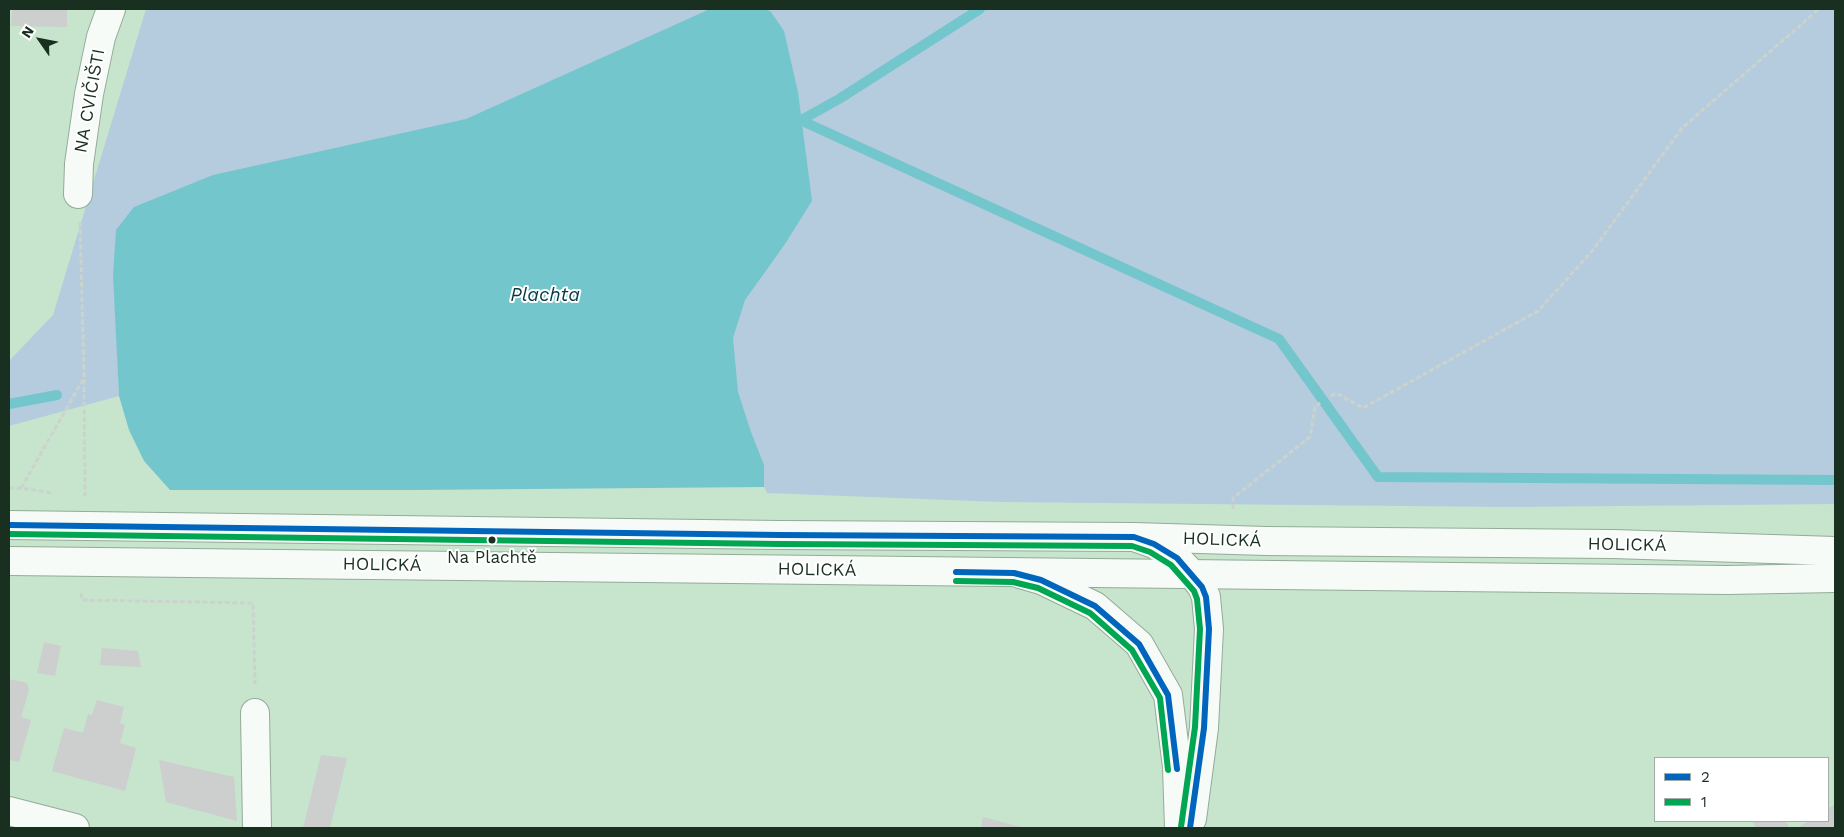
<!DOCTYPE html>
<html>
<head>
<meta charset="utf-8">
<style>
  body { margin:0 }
  #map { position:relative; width:1844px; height:837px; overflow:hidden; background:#c7e4cd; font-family:"Work Sans",sans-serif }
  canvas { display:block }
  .frame { position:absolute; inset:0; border:10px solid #192f20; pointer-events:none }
  .legend { position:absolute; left:1654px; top:757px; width:175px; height:65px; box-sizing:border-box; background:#fff; border:1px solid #a3aca6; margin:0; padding:6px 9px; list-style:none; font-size:15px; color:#192f20 }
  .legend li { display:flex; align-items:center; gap:10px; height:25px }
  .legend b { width:25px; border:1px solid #a3aca6 }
  .north { position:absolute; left:15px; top:15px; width:50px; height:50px; -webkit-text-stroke:4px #fff; paint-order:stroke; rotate:303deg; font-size:14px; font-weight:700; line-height:20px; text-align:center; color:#192f20 }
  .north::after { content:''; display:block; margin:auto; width:18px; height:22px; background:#192f20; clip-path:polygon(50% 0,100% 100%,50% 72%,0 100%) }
</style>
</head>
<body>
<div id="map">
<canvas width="1844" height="837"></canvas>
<div class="frame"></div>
<ul class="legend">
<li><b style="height:6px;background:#0065bd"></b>2</li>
<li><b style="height:6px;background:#00a651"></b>1</li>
</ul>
<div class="north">N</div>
</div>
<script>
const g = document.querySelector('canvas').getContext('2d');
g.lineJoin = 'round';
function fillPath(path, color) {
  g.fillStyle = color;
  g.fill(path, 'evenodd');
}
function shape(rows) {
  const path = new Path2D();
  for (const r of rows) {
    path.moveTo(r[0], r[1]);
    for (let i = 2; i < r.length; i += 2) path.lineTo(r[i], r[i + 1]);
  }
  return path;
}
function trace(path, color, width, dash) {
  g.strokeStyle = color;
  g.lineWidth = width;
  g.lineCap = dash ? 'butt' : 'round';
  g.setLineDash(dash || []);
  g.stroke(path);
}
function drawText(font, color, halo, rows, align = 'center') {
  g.font = font + ' "Work Sans",sans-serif';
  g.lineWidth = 4;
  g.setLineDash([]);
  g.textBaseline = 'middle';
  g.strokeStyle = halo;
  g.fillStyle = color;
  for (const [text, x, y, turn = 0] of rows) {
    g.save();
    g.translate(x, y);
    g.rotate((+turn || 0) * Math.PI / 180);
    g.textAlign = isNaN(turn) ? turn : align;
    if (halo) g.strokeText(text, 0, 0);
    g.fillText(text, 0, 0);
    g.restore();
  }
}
fillPath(shape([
  [146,9,1835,9,1835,504,1509,507,1001,502,767,493,764,487,117,345,119,396,9,426,9,361,53,315]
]), '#b5cbde');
fillPath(shape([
  [710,9,766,9,771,12,784,31,798,92,812,201,785,244,745,300,733,338,738,392,751,432,764,465,764,487,414,490,170,490,144,461,129,430,119,396,113,275,116,230,134,207,213,175,466,119]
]), '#74c6cd');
trace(shape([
  [800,120,1279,339,1378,477,1835,480],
  [796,123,839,99,980,9],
  [9,404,57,395]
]), '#74c6cd', 10);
fillPath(shape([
  [12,9,67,9,67,27,11,26],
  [44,642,61,646,55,676,37,673],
  [102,648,138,651,141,667,100,665],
  [9,679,27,683,29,690,21,717,31,720,19,762,9,760],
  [97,700,124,707,120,723,125,725,120,743,136,748,125,791,52,771,64,728,83,733,88,714,92,715],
  [321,755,347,758,330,828,303,828],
  [159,760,234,777,237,821,166,802],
  [1835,804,1835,828,1797,828,1809,821,1828,821,1828,809],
  [983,817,1021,827,1020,828,981,828],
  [1752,821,1786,821,1789,826,1785,828,1756,828]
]), '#cccfcd');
const minor = shape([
  [78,194,79,164,89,94,101,37,111,9],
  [1134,537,1154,544,1177,558,1192,574,1202,587,1206,597,1209,629,1204,728,1192,819],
  [1020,574,1041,580,1095,606,1139,644,1168,695,1177,767,1179,828],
  [255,713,257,828],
  [9,811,75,828]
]);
const major = shape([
  [9,525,780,535,1134,537,1266,541,1613,544,1835,551],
  [9,561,1727,580,1835,578]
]);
trace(minor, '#94ab99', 30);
trace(major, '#94ab99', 30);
trace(shape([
  [80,222,84,377,85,496],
  [1331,396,1336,393,1363,408,1538,311,1593,250,1682,128,1819,9],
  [9,488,21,488,53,493],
  [21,488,84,378],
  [1233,509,1233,498,1310,437,1315,407,1320,403],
  [81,593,82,600,253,603,255,684]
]), '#cad4cd', 3, [5, 2.5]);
trace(minor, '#f7fbf8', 28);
trace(major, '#f7fbf8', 28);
trace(shape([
  [9,525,780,535,1134,537,1154,544,1177,558,1202,587,1206,597,1209,629,1204,728,1190,828],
  [956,572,1014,573,1041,580,1095,606,1139,644,1168,695,1177,769]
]), '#0065bd', 6);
trace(shape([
  [9,534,780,544,1132,546,1150,552,1171,565,1194,591,1197,599,1200,629,1195,727,1181,827],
  [956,581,1013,582,1038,588,1090,613,1132,650,1160,698,1168,770]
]), '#00a651', 6);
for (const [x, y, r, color] of [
  [492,540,4.5,"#192f20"]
]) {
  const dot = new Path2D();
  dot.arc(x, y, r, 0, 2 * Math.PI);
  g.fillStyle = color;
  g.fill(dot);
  trace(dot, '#fff', 2);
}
drawText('17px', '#192f20', '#fff', [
  ["Na Plachtě",492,558]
]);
drawText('18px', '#192f20', '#fff', [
  ["NA CVIČIŠTI",90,101,-80],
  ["HOLICKÁ",1222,540,2],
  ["HOLICKÁ",1627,545,1],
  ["HOLICKÁ",382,565,1],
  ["HOLICKÁ",817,570,1]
]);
drawText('italic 19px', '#053840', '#fff', [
  ["Plachta",545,295]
]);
</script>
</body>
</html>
